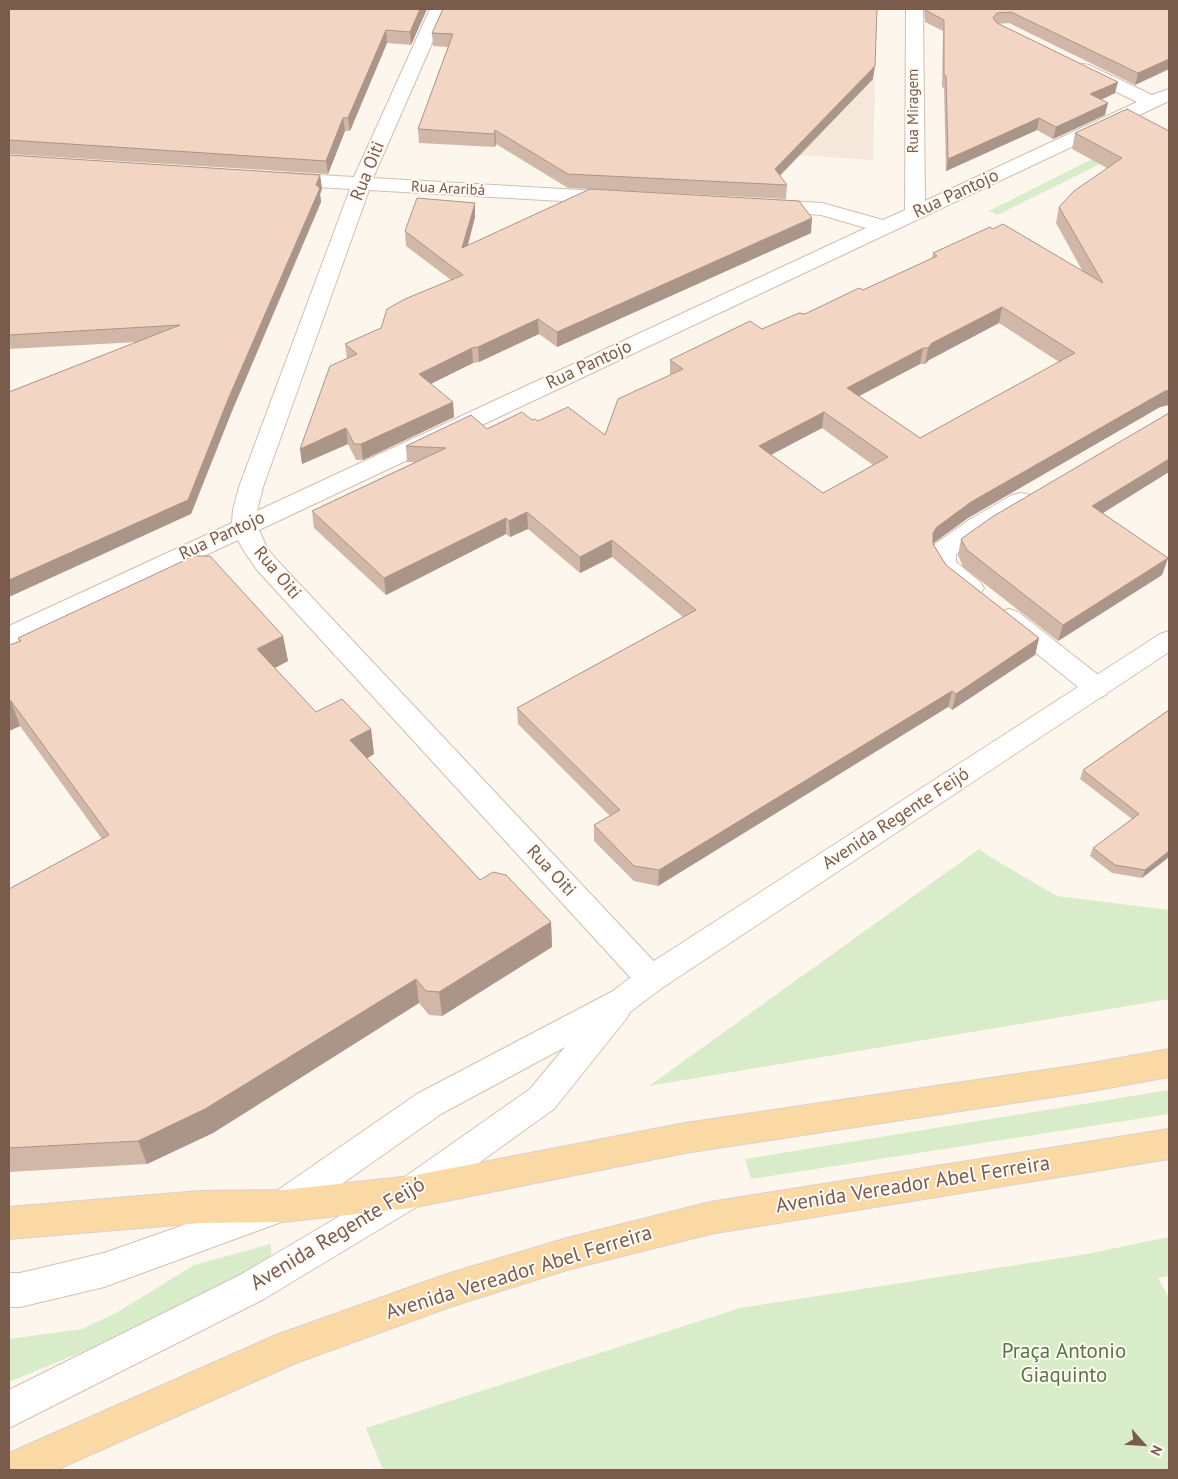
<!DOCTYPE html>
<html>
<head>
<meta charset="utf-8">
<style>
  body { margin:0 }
  #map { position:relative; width:1178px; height:1479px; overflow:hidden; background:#fdf6ec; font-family:"PT Sans",sans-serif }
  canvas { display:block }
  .frame { position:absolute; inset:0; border:10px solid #7a5c4d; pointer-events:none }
  .north { position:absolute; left:1118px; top:1419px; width:50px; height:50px; -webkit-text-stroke:4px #fffaf3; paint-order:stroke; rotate:116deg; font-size:14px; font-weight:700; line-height:20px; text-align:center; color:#7a5c4d }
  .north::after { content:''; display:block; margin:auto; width:18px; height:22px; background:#7a5c4d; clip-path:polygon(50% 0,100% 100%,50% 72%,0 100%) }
</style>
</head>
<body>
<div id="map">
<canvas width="1178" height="1479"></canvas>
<div class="frame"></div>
<div class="north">N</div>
</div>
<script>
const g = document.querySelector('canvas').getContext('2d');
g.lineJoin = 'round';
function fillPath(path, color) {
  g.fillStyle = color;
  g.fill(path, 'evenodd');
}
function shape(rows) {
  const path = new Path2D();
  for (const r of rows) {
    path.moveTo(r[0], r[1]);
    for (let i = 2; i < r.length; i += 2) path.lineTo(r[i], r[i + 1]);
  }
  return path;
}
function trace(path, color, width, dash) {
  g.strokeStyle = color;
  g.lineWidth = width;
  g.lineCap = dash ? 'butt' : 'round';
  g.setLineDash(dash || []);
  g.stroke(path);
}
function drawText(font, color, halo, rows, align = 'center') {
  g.font = font + ' "PT Sans",sans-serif';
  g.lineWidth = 4;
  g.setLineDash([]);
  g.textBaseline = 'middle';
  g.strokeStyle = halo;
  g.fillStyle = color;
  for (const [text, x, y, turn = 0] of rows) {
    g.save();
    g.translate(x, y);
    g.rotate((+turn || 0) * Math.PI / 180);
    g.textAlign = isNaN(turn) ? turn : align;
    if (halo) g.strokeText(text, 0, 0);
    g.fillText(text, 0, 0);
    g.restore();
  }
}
fillPath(shape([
  [856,78,875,79,873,160,690,148]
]), '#f5e8da');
fillPath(shape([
  [1092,159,1100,164,997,215,989,211],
  [979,849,990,857,1057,896,1169,910,1169,999,649,1086],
  [1169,1090,1169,1114,751,1179,745,1159],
  [1169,1237,1169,1276,1158,1278,1169,1298,1169,1470,383,1470,366,1428,740,1308,1087,1254],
  [271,1244,271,1266,121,1336,9,1382,9,1339,82,1329,116,1313,194,1265]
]), '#d8ecc9');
const minor = shape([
  [430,9,447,9,373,178,614,192,621,194,624,198,621,202,614,204,369,190,263,487,257,511,866,228,821,215,762,210,759,206,762,202,769,200,822,203,883,220,905,210,906,9,923,9,925,201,1137,102,1077,73,1074,69,1077,65,1083,64,1089,65,1152,95,1169,89,1169,101,259,530,267,548,275,558,662,970,666,979,662,988,651,992,640,988,257,570,244,551,238,540,18,643,9,646,9,626,232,523,233,510,239,487,350,189,285,185,278,183,275,179,278,175,285,173,354,177,430,9],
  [1021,493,1030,495,1033,501,1030,507,987,532,956,554,956,562,980,582,984,588,980,594,971,597,962,594,936,571,931,559,932,550,935,544,969,520,1012,495,1021,493],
  [1009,609,1018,612,1106,681,1110,688,1106,695,1097,698,1088,695,1000,624,996,618,1000,612,1009,609]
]);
const secondary = shape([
  [1169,631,1169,652,662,988,630,1012,626,1019,554,1109,423,1203,264,1299,9,1428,9,1390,240,1275,399,1181,530,1089,565,1047,441,1114,295,1217,104,1287,20,1307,9,1307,9,1273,20,1273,104,1253,272,1194,417,1094,613,991,640,970,1160,634,1169,631]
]);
const primary = shape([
  [1169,1049,1169,1077,1092,1091,685,1153,411,1208,283,1222,200,1223,9,1239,9,1207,200,1191,283,1190,411,1176,685,1123,1092,1063,1169,1049],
  [1169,1129,1169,1159,710,1234,567,1270,450,1307,296,1363,56,1470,9,1470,9,1453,276,1335,450,1273,567,1238,710,1202,1169,1129]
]);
trace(minor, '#d1beb0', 2);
trace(secondary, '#d6c0b0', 2);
trace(primary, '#dad1cd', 2);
fillPath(minor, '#fff');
fillPath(secondary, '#fff');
fillPath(primary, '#fbd9a5');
fillPath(shape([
  [9,9,427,9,411,45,387,43,350,131,345,131,328,174,9,154],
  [443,9,873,79,780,176,787,185,786,199,568,188,496,144,495,147,419,143,418,129,448,47,433,46,432,33],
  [924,9,1169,9,1169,69,1135,85,1009,23,998,24,1115,93,1101,100,1105,115,1053,139,1037,130,946,171,944,88,942,87,943,31,925,22],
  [1169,131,1169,406,1169,405,1160,407,968,518,933,544,946,565,1039,638,1035,655,952,710,948,707,658,886,634,881,594,841,594,825,610,816,518,724,517,708,683,617,612,557,580,573,528,529,510,537,506,534,386,595,314,528,312,511,415,462,407,462,406,446,487,429,532,420,605,435,670,376,670,360,805,314,863,290,932,258,933,253,993,229,1083,272,1056,223,1059,207,1107,168,1072,149,1075,133],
  [999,323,1059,362,920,438,859,396,920,364,925,364,929,360],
  [822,428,873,465,823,493,771,455],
  [9,155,320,175,322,189,320,194,321,202,232,411,191,514,138,342,9,349],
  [475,217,468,245,811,233,557,347,539,334,479,362,473,363,431,384,453,402,454,417,363,460,356,460,348,444,302,464,347,359,345,344,381,328,451,280,406,246,405,231],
  [1102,513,1168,558,1162,575,1058,641,963,567,958,555,961,539],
  [283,636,288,661,275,668,316,712,371,729,374,754,367,759,480,880,551,922,552,947,442,1016,429,1015,419,1003,213,1133,147,1164,9,1172,9,889,102,839,20,726,9,731,9,645,19,642,18,638],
  [1169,710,1169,857,1142,878,1112,873,1090,856,1093,848,1132,819,1080,779,1083,770]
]), '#d1b7a8');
fillPath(shape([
  [420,9,427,9,411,45,410,32],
  [386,30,387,43,350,131,348,118],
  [1169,59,1169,69,1135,85,1138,73],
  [875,66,873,79,773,182,775,169],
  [1118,82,1115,93,1088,106,1090,94],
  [1108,103,1105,115,1053,139,1056,127],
  [343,118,345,131,328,174,326,161],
  [1039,118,1037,130,946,171,948,159],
  [495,130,496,144,495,147,494,134],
  [320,175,322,189,320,194,321,202,232,411,191,514,9,597,9,580,229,397],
  [475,203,475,217,463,263,462,248],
  [812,218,811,233,557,347,557,332],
  [1002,307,999,323,929,360,925,364,928,348,932,343],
  [538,319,539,334,479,362,478,347],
  [472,348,473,363,420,389,419,374],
  [923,348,920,364,844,404,847,388],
  [1169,390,1169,405,1160,407,968,518,933,543,930,550,933,533,937,527,971,502,1165,391],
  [453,402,454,417,363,460,361,444],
  [824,412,822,428,757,462,759,446],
  [346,428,348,444,302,464,300,449],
  [1169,459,1169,472,1087,523,1092,506],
  [527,512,528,529,510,537,509,521],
  [506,518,506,534,386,595,384,578],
  [612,540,612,557,580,573,580,557],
  [1168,558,1162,575,1058,641,1063,625],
  [283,636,288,661,263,674,257,649],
  [1039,638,1035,655,952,710,956,694],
  [952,691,948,707,658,886,659,870],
  [9,701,11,701,20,726,9,731],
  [371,729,374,754,353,766,350,740],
  [1169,851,1169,857,1142,878,1145,870],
  [551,922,552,947,442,1016,439,992],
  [416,979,419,1003,213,1133,147,1164,138,1141]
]), '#aa9588');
const building = shape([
  [9,9,420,9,410,32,386,30,348,118,343,118,326,161,9,140,9,9],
  [443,9,877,9,875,66,775,169,787,185,568,174,495,130,494,134,418,129,453,34,432,33,443,9],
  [927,9,1169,9,1169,59,1138,73,1011,12,997,13,993,18,997,23,1118,82,1090,94,1108,103,1056,127,1039,118,948,159,946,76,944,75,944,20,927,11,927,9],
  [1127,109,1169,131,1169,390,1165,391,971,502,937,527,933,533,933,544,946,565,1039,638,956,694,952,691,659,870,634,866,594,825,620,810,517,708,696,610,612,540,580,557,527,512,509,521,506,518,384,578,312,511,446,448,406,446,471,415,487,429,522,412,532,420,535,419,538,421,568,407,605,435,618,399,683,369,670,360,750,321,762,329,799,313,805,314,859,288,863,290,937,256,933,253,990,227,993,229,1003,224,1103,283,1059,207,1074,191,1122,158,1075,133,1127,109],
  [1002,307,1075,353,920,438,847,388,923,348,928,348,932,343,1002,307],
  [824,412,888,457,823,493,759,446,824,412],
  [9,155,320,175,316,185,320,188,229,397,188,500,9,580,9,392,180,325,9,335,9,155],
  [590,189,799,201,812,218,557,332,538,319,478,347,472,348,419,374,453,402,361,444,354,444,346,428,300,449,330,366,357,354,345,344,381,328,387,309,405,299,463,275,405,231,417,198,475,203,462,248,590,189],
  [1169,413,1169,459,1092,506,1168,558,1063,625,967,550,961,539,992,517,1169,413],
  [194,556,210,556,283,636,257,649,316,712,342,699,371,729,350,740,480,880,493,872,506,875,551,922,439,992,426,991,416,979,205,1109,138,1141,9,1148,9,889,109,835,11,701,9,701,9,645,21,641,18,638,194,556],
  [1169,710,1169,851,1145,870,1115,865,1093,848,1139,814,1083,770,1169,710]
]);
fillPath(building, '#f3d5c3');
trace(building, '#aa9588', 1);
drawText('15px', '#7a5c4d', '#fffaf3', [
  ["Rua Miragem",914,111,-90],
  ["Rua Araribá",448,189,3]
]);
drawText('18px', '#7a5c4d', '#fffaf3', [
  ["Rua Oiti",368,171,-68],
  ["Rua Pantojo",956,194,-25],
  ["Rua Pantojo",589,365,-25],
  ["Rua Pantojo",222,536,-25],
  ["Rua Oiti",277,573,50],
  ["Avenida Regente Feijó",896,819,-33],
  ["Rua Oiti",551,871,47]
]);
drawText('21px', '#7a5c4d', '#fffaf3', [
  ["Avenida Vereador Abel Ferreira",913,1185,-9],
  ["Avenida Regente Feijó",338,1234,-31],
  ["Avenida Vereador Abel Ferreira",519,1273,-17]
]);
drawText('21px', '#537a41', '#fffaf3', [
  ["Praça Antonio",1064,1352],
  ["Giaquinto",1064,1376]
]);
</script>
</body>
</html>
